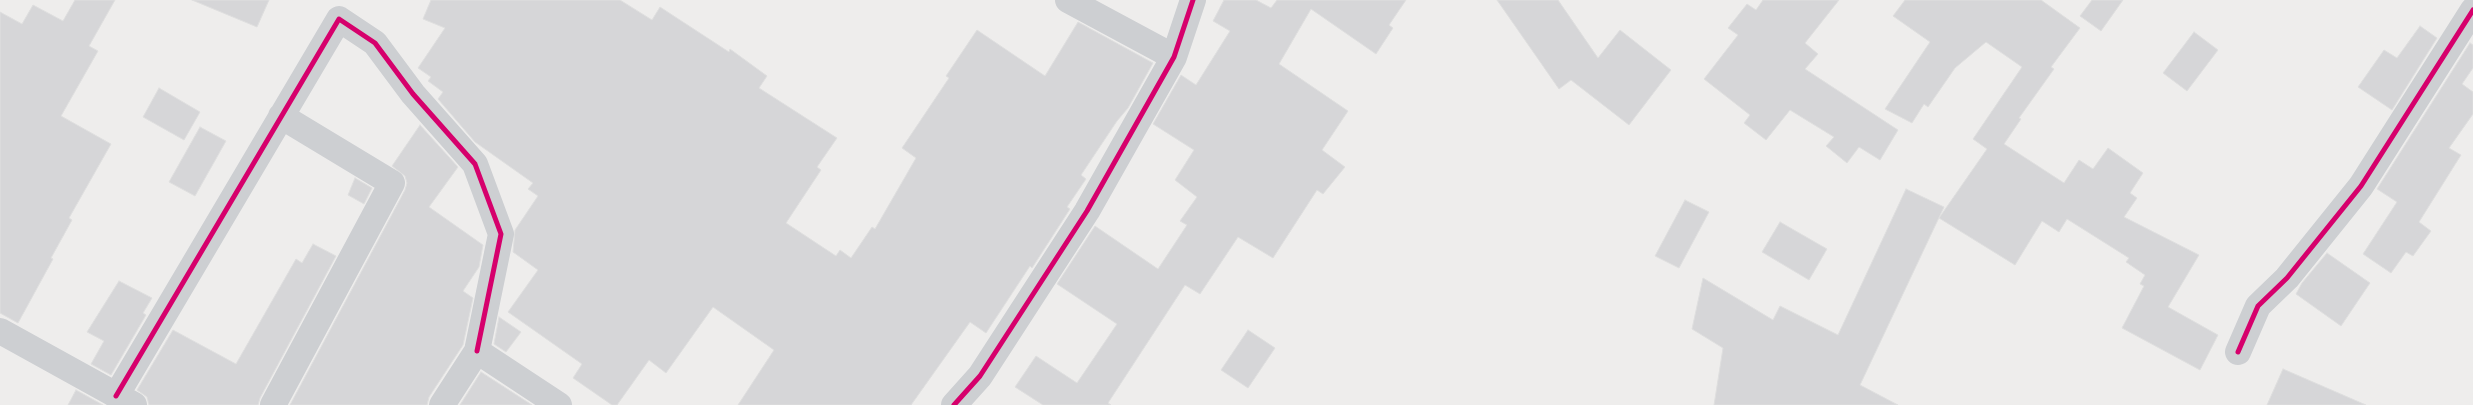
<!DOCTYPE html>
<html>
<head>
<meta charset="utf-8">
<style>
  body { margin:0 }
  canvas { display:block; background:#eeedec }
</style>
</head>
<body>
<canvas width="2473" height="405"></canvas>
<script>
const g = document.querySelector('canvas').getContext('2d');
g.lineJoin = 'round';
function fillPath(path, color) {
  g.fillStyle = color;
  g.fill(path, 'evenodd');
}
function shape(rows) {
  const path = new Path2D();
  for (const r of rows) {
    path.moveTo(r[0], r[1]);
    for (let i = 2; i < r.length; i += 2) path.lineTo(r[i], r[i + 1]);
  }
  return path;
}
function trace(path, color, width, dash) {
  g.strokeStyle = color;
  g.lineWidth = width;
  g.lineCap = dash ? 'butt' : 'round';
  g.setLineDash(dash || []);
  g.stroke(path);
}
const building = shape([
  [75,0,115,0,89,46,98,51,61,116,111,144,69,218,72,220,51,258,53,259,18,323,0,313,0,12,22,24,33,5,63,21,75,0],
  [192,0,269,0,257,27,192,0],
  [431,0,620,0,652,20,660,7,729,52,730,49,767,76,759,88,837,138,817,167,821,170,786,223,836,256,840,250,851,258,872,227,875,229,916,158,902,148,949,78,946,76,977,30,1045,76,1078,22,1153,63,1128,108,1117,121,1081,175,1086,179,1067,207,1070,209,1032,268,1030,266,986,333,970,322,911,405,738,405,774,350,713,307,666,373,649,360,617,405,612,405,573,378,582,364,508,312,538,270,513,252,515,230,538,196,528,189,533,183,475,142,438,99,443,92,428,81,431,77,418,68,445,28,423,19,431,0],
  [1224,0,1256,0,1271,8,1277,0,1406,0,1389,25,1393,28,1376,54,1311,9,1279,64,1348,111,1322,150,1345,167,1323,194,1317,190,1273,258,1238,237,1200,294,1185,285,1108,403,1111,405,1043,405,1015,387,1036,356,1077,383,1117,324,1057,284,1095,226,1158,269,1187,225,1180,221,1197,197,1175,180,1194,150,1153,124,1181,75,1196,85,1230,31,1213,21,1224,0],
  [1497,0,1558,0,1598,58,1620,30,1671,70,1629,125,1571,80,1559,89,1497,0],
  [1763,0,1839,0,1805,43,1818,54,1805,69,1898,130,1880,160,1859,147,1847,163,1826,146,1834,137,1790,110,1766,140,1744,123,1750,115,1704,79,1738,35,1728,28,1747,4,1756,10,1763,0],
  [1905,0,2041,0,2080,28,2051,67,2054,69,2019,118,2021,119,2004,144,2064,183,2079,160,2093,169,2108,148,2143,173,2130,193,2137,198,2124,217,2199,255,2168,307,2218,335,2200,370,2122,328,2144,286,2140,284,2145,275,2126,262,2129,258,2067,219,2059,232,2042,221,2015,265,1939,218,1987,149,1973,139,2022,67,1986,42,1955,68,1928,107,1924,104,1912,123,1885,109,1930,42,1893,16,1905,0],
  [2092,0,2123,0,2101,31,2080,16,2092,0],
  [2420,26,2437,38,2392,110,2358,87,2384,50,2397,58,2420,26],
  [2194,32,2218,50,2187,91,2163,73,2194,32],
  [2470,43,2473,45,2473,68,2462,84,2473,92,2473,114,2449,148,2461,155,2419,222,2431,231,2413,256,2406,252,2391,273,2363,254,2397,202,2377,189,2470,43],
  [159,88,200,112,184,140,143,117,159,88],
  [420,125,458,167,429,207,483,245,479,267,463,291,473,298,463,345,429,397,427,405,290,405,405,190,407,183,405,176,392,166,420,125],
  [200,127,226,141,195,196,169,182,200,127],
  [355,178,372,188,364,204,348,195,355,178],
  [1906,189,1944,207,1860,385,1898,405,1714,405,1723,348,1692,329,1703,278,1773,320,1780,306,1838,335,1906,189],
  [1685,200,1709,212,1679,268,1655,256,1685,200],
  [1780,222,1827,249,1809,280,1762,252,1780,222],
  [313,244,336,256,260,398,258,405,149,405,147,397,137,390,173,330,236,364,296,259,302,263,313,244],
  [2327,253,2370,283,2341,326,2296,294,2302,283,2327,253],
  [119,281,152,298,143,313,146,315,111,375,91,364,104,341,87,332,119,281],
  [499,317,521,332,506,352,494,344,499,317],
  [1248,330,1275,348,1248,388,1221,370,1248,330],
  [2283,369,2366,405,2267,405,2283,369],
  [481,372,532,405,460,405,481,372],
  [76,390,103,405,68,405,76,390]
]);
fillPath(building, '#d6d6d8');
trace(building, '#dfdfdf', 1);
trace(shape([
  [1068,0,1174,57],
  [0,331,134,405],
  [2238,352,2258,306,2287,278,2361,186,2473,10],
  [116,396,339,19,375,43,413,94,475,164,501,234,477,351],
  [273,405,392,183,281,116],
  [442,405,477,351,559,405],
  [954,405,980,376,1087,211,1174,57,1193,0]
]), '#cdcfd2', 26);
trace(shape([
  [2238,352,2258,306,2287,278,2361,186,2473,10],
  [116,396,339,19,375,43,413,94,475,164,501,234,477,351],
  [954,405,980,376,1087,211,1174,57,1193,0]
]), '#d6006c', 5);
</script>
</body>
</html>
